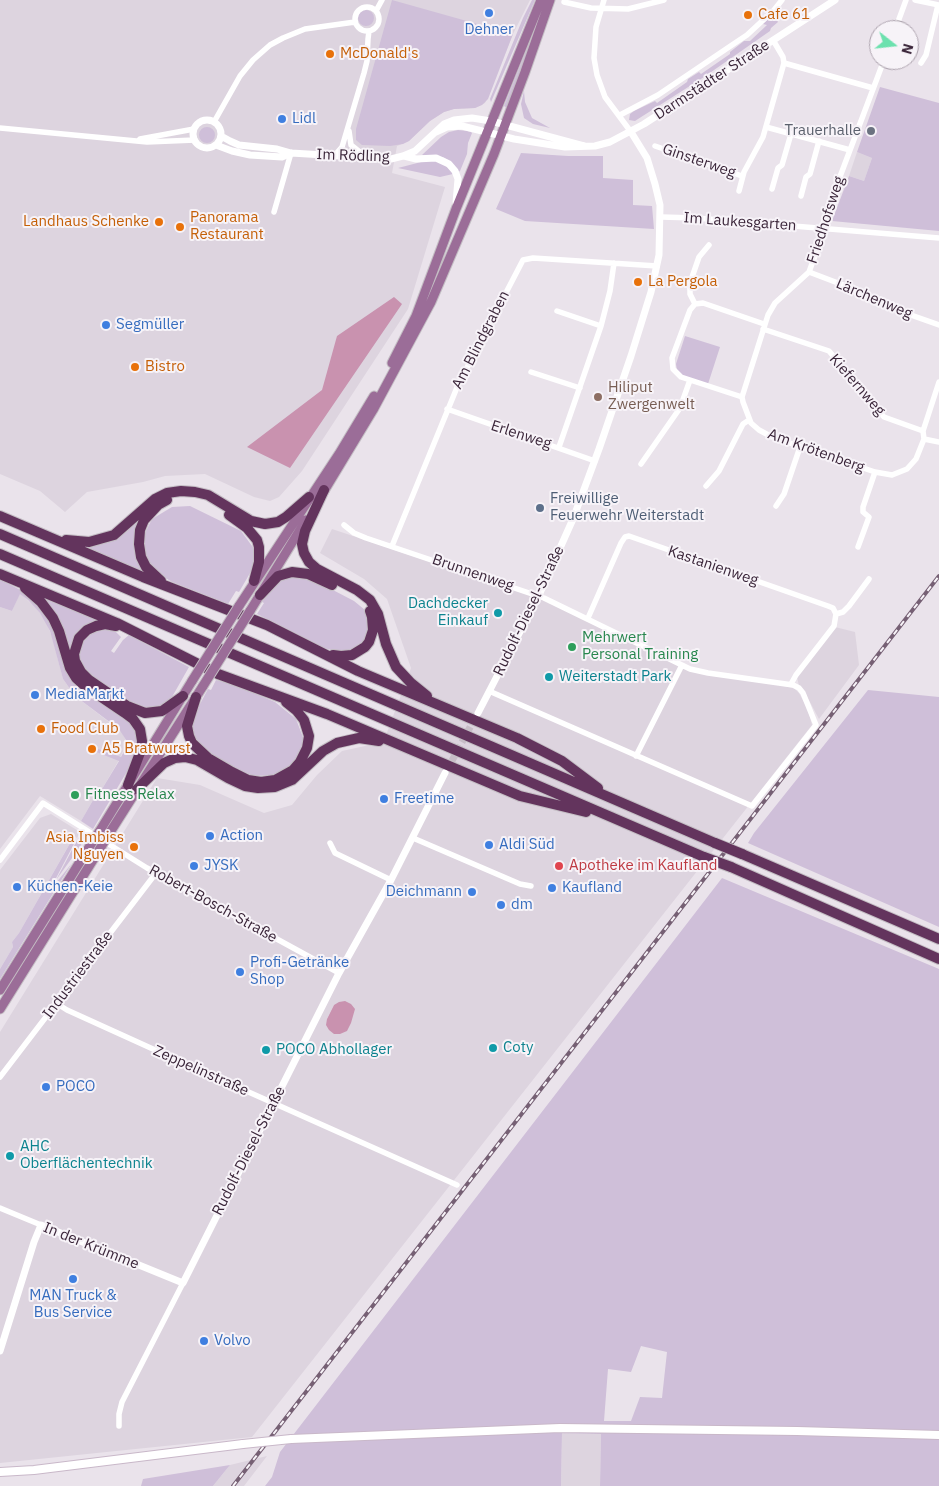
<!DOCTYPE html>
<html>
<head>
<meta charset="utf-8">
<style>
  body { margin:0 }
  #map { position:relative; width:939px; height:1486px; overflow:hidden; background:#eae3eb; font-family:"IBM Plex Sans",sans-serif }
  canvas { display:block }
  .north { position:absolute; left:869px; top:20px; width:50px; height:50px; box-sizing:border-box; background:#f7f3f8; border:1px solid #aba1ac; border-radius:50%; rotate:106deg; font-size:14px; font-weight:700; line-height:20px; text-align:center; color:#3a2539 }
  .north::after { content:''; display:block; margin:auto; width:18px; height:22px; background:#6ce1ae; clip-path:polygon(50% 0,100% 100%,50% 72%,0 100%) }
</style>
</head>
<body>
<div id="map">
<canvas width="939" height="1486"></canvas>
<div class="north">N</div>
</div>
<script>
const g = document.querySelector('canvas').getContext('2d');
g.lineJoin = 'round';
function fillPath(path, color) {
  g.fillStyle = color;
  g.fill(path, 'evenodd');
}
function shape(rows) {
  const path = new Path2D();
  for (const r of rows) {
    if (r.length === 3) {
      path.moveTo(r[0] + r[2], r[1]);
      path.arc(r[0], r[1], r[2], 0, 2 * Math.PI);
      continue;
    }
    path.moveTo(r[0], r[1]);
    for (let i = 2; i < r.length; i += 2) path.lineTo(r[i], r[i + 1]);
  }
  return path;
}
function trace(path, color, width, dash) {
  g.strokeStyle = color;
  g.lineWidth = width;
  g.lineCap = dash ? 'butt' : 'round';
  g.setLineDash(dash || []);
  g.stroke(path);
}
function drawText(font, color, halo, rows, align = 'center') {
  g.font = font + ' "IBM Plex Sans",sans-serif';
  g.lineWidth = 4;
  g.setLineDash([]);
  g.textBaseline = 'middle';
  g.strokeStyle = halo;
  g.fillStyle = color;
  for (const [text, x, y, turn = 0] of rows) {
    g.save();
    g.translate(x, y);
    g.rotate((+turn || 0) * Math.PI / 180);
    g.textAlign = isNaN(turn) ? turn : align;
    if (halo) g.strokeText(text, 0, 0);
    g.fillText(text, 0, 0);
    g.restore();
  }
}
fillPath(shape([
  [0,0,530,0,513,34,485,103,475,108,454,109,444,112,430,121,409,141,397,146,392,173,445,187,408,309,302,471,279,497,270,501,254,497,205,474,165,476,143,482,87,492,65,512,40,491,0,474],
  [857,152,872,158,864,181,849,176],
  [332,529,548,601,679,666,794,688,799,693,808,710,812,725,252,1437,0,1463,0,1032,157,778,200,785,264,813,292,805,317,775,342,751,365,746,382,746,411,668,387,599,364,579,320,553],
  [334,1005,347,1031,327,1019],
  [20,593,39,611,47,624,52,637,63,679,75,696,122,732,127,743,119,760,102,789,100,788,81,821,40,796,0,849,0,607,12,611],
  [835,627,855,632,859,665,819,719,803,689,799,686,797,677],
  [51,814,80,832,77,838,74,836,19,933,12,942,13,947,0,969,0,870,40,818],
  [562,1433,601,1434,600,1486,561,1486],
  [267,1456,244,1486,213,1486,230,1465]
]), '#ddd4df');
fillPath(shape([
  [392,0,513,34,488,99,482,105,475,108,454,109,444,112,430,121,409,141,403,144,390,146,362,145,356,140,356,129],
  [532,0,535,0,491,102,490,99,523,18],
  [366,18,8],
  [770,17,776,19,778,22,771,28,770,31,704,77,638,119,635,121,629,120,630,114,634,111,655,101,657,103,687,82,688,79,699,72,701,74,730,54,730,52,744,41,750,41,767,25,763,24],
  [537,23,539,23,507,108,504,106],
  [880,87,939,103,939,231,832,221,849,176,864,181,872,158,857,152],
  [524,91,525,102,532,118,550,128,533,124,524,118,521,104],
  [207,135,8],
  [458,130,467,131,471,132,472,133,468,143,467,154,460,171,458,172,448,160,443,157,422,155,441,137,449,132],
  [521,153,568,156,603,156,603,178,633,180,633,205,652,206,654,229,525,221,496,209],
  [425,161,437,161,445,165,453,174,440,177,398,168],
  [685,336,720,347,708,384,682,376,677,370,676,364],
  [190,506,241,531,255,550,253,568,239,592,236,591,228,604,172,582,158,573,147,562,143,549,144,535,152,519,172,507],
  [138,518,140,520,137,557,143,572,86,547,87,545],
  [290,575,310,578,354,601,365,610,369,620,370,631,363,644,356,650,339,652,324,648,257,614,264,603,262,602,268,593,283,578],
  [0,579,24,592,45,612,61,647,123,716,132,725,138,735,135,758,93,829,81,821,100,788,102,789,119,761,94,751,95,748,121,757,126,747,126,740,119,729,75,696,63,679,50,631,40,613,28,600,20,594,12,611,0,607],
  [35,593,102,621,92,624,70,659],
  [103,629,115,631,121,637,111,651,114,653,123,640,129,635,189,667,172,697,159,707,148,710,137,706,93,679,79,662,79,651,83,642,92,633],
  [216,680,235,685,275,702,296,719,304,740,300,753,291,765,275,775,253,776,235,769,201,747,194,737,192,728,193,717,208,689,211,690],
  [868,690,939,697,939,927,748,843,754,833],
  [81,833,85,836,80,847,56,880],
  [73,838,76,840,54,882,56,883,72,863,0,979,0,969,13,947,12,942,19,933],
  [722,878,939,969,939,1486,600,1486,601,1434,562,1433,561,1486,265,1486,272,1477,280,1452],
  [641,1346,667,1352,662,1398,640,1397,631,1421,604,1421,608,1369,631,1372],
  [230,1465,213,1486,141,1486,143,1479]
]), '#cfbfd9');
fillPath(shape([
  [394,297,402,304,290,468,247,447,322,390,337,336],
  [345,1001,351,1004,355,1009,351,1023,347,1031,340,1034,334,1034,329,1030,326,1025,327,1019,334,1005,339,1002]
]), '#c992af');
trace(shape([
  [447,770,475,718]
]), '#c7bdc7', 7, [7, 3.5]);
const secondary = shape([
  [291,1439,560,1428,797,1431,939,1435],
  [0,1472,34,1470,243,1444]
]);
const primary = shape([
  [392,363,416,316,456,209,541,0],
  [321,496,373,410,431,302,494,154,525,72,550,0],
  [239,606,339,454,374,396],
  [250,611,306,520],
  [99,832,192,681],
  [107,837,203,686],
  [0,990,93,841],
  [0,1009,101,847]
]);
const motorway = shape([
  [324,490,305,531,302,544,304,553,309,562,317,569,357,590,370,600,378,614,386,644,396,667,411,683,427,696],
  [229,515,247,528,257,540,259,547,259,562,254,581],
  [0,516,143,577,267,625,358,671,517,738,562,761,598,788],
  [0,534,715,843],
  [66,540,89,542,114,535,155,499,167,493,181,491,195,492,208,495,251,521,265,524,278,522,286,517,309,497],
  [0,554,704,857],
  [0,574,117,623,218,674,327,714,520,796,586,812],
  [161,581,146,567,141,557,139,544,140,530,144,520,158,505,167,500],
  [25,588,41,602,53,618,59,631,70,668,76,678,85,686,125,713,133,719,140,729,142,741,141,750,128,785],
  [260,595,278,576,292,572,308,574,332,585],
  [116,626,105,624,96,626,87,630,79,638,74,654,75,661,81,672,89,680,127,706,145,713,162,711,183,696],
  [333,655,341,656,352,655,365,647,369,642,373,630,372,617,370,611],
  [196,697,187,726,189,736,192,743,208,758,232,772,248,780,261,782,275,780,293,770,300,762,307,748,309,736,304,720,296,710,286,702],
  [137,789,164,763,175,758,185,757,197,760,228,778,245,786,258,788,275,787,292,780,323,751,337,743,359,738,379,741],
  [742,854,939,939],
  [731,867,939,959]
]);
trace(secondary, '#c9b8c9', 10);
trace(primary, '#c4bec4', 11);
trace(motorway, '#c4bec4', 12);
trace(shape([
  [604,0,596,27,594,58,597,75,605,97,631,132],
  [915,0,939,5],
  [564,2,591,8,628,9,664,0],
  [367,19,12],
  [376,11,382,0],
  [895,30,906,0],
  [773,40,783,57,784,63,873,88],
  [884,60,824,219,821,239,809,272,775,303,768,315,742,397,743,402,751,423,759,430,772,437,875,472,892,475,907,469,916,459,924,439,923,431,939,382],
  [921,63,926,55,938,5],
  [620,115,658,95,732,45,747,35,774,10,782,0],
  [214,122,240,76,253,60,270,45,283,38,305,29,355,22],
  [766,127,850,150],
  [0,128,147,142,195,140],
  [349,131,351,145,366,157],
  [140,139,194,129],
  [655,146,742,176],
  [334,156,342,147,364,73,367,61,368,39,369,31],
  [772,189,778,168,782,165,791,134],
  [739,191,744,172,763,137,784,63],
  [801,196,806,177,810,174,819,141],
  [274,212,291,153],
  [661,217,696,218,939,238],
  [809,272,851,288,874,302,939,325],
  [695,304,690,310,672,358,673,369,681,377,742,397],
  [695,304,703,303,764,324],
  [695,304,690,294,690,283,699,257,709,245],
  [557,311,601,326],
  [763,329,829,351,884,417,923,431],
  [531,372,580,388],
  [447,409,595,461],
  [924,439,939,442],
  [559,447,601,326,610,291,614,263],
  [641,464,680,408,690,380],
  [706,486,719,471,743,424,749,420],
  [776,506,784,494,800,447],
  [344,525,354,533,366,538,544,598,690,669,708,673,793,685,799,688,803,693,816,725,752,806,489,691],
  [392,546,458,385,523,260,533,258,657,266],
  [858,547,869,517,863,512,863,507,875,472],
  [836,614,843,612,849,606,869,579],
  [588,618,621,543,625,537,629,536,828,606,833,608,836,614],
  [791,684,796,675,834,626,836,614],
  [636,756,682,665],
  [413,838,520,884,531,886],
  [330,843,335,853,391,880],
  [0,860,43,803,147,868,339,973],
  [56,1003,67,1010,197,1069,457,1185],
  [0,1077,156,873],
  [0,1208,41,1225],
  [119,1426,119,1414,122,1402,183,1283]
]), '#fff', 5.5);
trace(shape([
  [207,134,14],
  [436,132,447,127,462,126,514,139,565,147,595,146,610,142,644,124,835,0],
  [221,136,230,141,239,145,277,149,291,153,391,159,403,156,415,151,444,124,454,120,472,118,491,121,584,146],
  [216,145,232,151,250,155,282,157,291,153],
  [404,156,416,159,436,158,449,164,455,171,458,179,456,203],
  [478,713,539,595,573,519,599,449,631,356,651,292,659,255,660,205,655,184,647,158,631,132],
  [0,1351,34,1242,41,1225,183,1283,339,973,391,880,445,773]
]), '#fff', 7);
trace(secondary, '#fff', 8);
trace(primary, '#9b6d98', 9);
trace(motorway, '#63345d', 10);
const rail = shape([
  [233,1486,939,576]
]);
trace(rail, '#766074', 4);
trace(rail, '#f7f3f8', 2, [5.5]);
const secondaryBridge = shape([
  [243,1444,291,1439]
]);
const primaryBridge = shape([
  [192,681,239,606],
  [203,686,250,611],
  [93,841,99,832],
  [101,847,107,837]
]);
const motorwayBridge = shape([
  [715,843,742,854],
  [704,857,731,867]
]);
trace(secondaryBridge, '#c9b8c9', 10, []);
trace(primaryBridge, '#c4bec4', 11, []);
trace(motorwayBridge, '#c4bec4', 12, []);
trace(secondaryBridge, '#fff', 8);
trace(primaryBridge, '#9b6d98', 9);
trace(motorwayBridge, '#63345d', 10);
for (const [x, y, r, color] of [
  [489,13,5,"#3f7fe0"],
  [748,15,5,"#e8710a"],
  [330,54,5,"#e8710a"],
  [282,119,5,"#3f7fe0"],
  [871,131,5,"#6b7280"],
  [159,222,5,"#e8710a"],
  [180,227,5,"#e8710a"],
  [638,282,5,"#e8710a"],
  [106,325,5,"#3f7fe0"],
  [135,367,5,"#e8710a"],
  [598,397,5,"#8d6e63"],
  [540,508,5,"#5c6f8a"],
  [498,613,5,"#0f9aa8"],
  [572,647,5,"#2e9e5b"],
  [549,677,5,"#0f9aa8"],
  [35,695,5,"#3f7fe0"],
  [41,729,5,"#e8710a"],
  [92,749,5,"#e8710a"],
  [75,795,5,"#2e9e5b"],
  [384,799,5,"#3f7fe0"],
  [210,836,5,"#3f7fe0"],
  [489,845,5,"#3f7fe0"],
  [134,847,5,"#e8710a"],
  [194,866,5,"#3f7fe0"],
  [559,866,5,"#e0444e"],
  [17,887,5,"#3f7fe0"],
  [552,888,5,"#3f7fe0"],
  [472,892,5,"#3f7fe0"],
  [501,905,5,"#3f7fe0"],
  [240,972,5,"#3f7fe0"],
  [493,1048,5,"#0f9aa8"],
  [266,1050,5,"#0f9aa8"],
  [46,1087,5,"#3f7fe0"],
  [10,1156,5,"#0f9aa8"],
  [73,1279,5,"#3f7fe0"],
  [204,1341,5,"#3f7fe0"]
]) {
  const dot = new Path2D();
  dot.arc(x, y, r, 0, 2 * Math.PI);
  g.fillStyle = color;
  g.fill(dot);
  trace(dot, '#f7f3f8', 2);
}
drawText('15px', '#c56008', '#f7f3f8', [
  ["Cafe 61",758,15],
  ["McDonald's",340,54],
  ["Panorama",190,218],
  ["Restaurant",190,235],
  ["Landhaus Schenke",149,222,"right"],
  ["La Pergola",648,282],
  ["Bistro",145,367],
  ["Food Club",51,729],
  ["A5 Bratwurst",102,749],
  ["Asia Imbiss",124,838,"right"],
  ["Nguyen",124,855,"right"]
], 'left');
drawText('15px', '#366cbe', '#f7f3f8', [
  ["Dehner",489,30,"center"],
  ["Lidl",292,119],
  ["Segmüller",116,325],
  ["MediaMarkt",45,695],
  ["Freetime",394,799],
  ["Action",220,836],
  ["Aldi Süd",499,845],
  ["JYSK",204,866],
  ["Küchen-Keie",27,887],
  ["Kaufland",562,888],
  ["Deichmann",462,892,"right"],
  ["dm",511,905],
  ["Profi-Getränke",250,963],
  ["Shop",250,980],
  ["POCO",56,1087],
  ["MAN Truck &",73,1296,"center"],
  ["Bus Service",73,1313,"center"],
  ["Volvo",214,1341]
], 'left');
drawText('15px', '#3a2539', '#f7f3f8', [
  ["Darmstädter Straße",712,80,-33],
  ["Im Rödling",353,156,2],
  ["Ginsterweg",699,161,19],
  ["Friedhofsweg",826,220,-72],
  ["Im Laukesgarten",740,222,4],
  ["Lärchenweg",874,299,23],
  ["Am Blindgraben",481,340,-63],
  ["Kiefernweg",857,385,49],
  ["Erlenweg",521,435,18],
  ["Am Krötenberg",816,451,20],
  ["Kastanienweg",713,566,19],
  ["Brunnenweg",473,573,19],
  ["Rudolf-Diesel-Straße",529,611,-64],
  ["Robert-Bosch-Straße",213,904,29],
  ["Industriestraße",78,975,-53],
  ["Zeppelinstraße",201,1071,24],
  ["Rudolf-Diesel-Straße",249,1151,-63],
  ["In der Krümme",91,1246,22]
]);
drawText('15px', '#5b616d', '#f7f3f8', [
  ["Trauerhalle",861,131]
], 'right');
drawText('15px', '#785e54', '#f7f3f8', [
  ["Hiliput",608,388],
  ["Zwergenwelt",608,405]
], 'left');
drawText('15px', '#4e5e75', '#f7f3f8', [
  ["Freiwillige",550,499],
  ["Feuerwehr Weiterstadt",550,516]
], 'left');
drawText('15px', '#0d838f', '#f7f3f8', [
  ["Dachdecker",488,604,"right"],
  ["Einkauf",488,621,"right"],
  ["Weiterstadt Park",559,677],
  ["Coty",503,1048],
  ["POCO Abhollager",276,1050],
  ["AHC",20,1147],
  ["Oberflächentechnik",20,1164]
], 'left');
drawText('15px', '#27864d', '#f7f3f8', [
  ["Mehrwert",582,638],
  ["Personal Training",582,655],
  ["Fitness Relax",85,795]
], 'left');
drawText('15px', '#be3a42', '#f7f3f8', [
  ["Apotheke im Kaufland",569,866]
], 'left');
</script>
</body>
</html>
